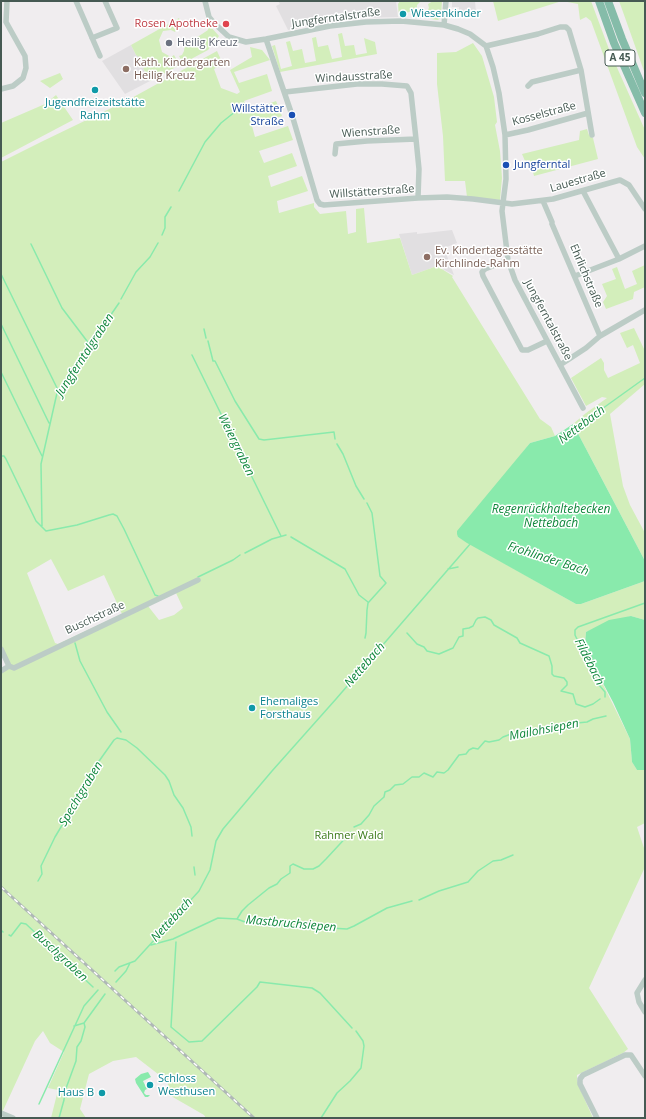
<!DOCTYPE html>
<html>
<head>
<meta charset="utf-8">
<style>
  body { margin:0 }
  #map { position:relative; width:646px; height:1119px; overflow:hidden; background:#f0edef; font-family:"Open Sans",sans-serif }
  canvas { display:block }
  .frame { position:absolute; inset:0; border:2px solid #465a53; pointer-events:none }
</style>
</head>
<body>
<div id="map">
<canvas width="646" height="1119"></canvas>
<div class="frame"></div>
</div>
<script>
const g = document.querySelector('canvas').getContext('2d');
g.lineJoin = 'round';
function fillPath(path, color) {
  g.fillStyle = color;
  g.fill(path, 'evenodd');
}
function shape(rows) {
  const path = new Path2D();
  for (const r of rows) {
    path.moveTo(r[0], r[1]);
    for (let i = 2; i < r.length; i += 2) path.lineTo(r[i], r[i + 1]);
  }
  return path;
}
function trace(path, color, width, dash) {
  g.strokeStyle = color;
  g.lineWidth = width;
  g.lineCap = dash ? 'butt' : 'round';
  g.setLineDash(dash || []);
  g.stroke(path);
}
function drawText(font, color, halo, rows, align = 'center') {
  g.font = font + ' "Open Sans",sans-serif';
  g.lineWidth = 3;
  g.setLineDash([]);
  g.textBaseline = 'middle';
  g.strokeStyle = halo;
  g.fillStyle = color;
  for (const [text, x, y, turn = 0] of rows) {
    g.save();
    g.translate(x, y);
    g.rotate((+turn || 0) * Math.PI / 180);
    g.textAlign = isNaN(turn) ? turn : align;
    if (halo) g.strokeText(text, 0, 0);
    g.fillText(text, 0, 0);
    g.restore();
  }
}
fillPath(shape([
  [278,1,396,1,398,17,353,18,288,30,276,6,280,4],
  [452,1,475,1,476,13,459,12,459,7,452,7],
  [131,45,136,55,140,56,146,67,143,68,150,81,125,94,102,61],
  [452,230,457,243,444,248,454,275,437,266,412,275,399,234,417,232,417,234]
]), '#e1dfe1');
fillPath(shape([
  [400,1,421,1,417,5,417,8,399,17,398,4],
  [433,1,442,1,441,17,438,20,431,19,427,11,429,8,428,4],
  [493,1,591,1,610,52,645,130,645,159,637,147,591,21,586,17,580,20,578,4,562,1,498,21],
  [619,1,645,1,645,74,623,12],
  [179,18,181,24,175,32,171,30,163,31,159,40,162,52,171,57,174,55,179,64,183,63,179,56,182,55,184,51,185,43,193,41,195,38,199,36,208,30,208,28,210,26,219,36,208,50,150,81,143,68,146,66,140,56,139,57,136,55,131,45],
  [342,33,345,46,354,45,356,55,367,53,364,38,375,42,377,54,280,72,272,46,275,45,281,69,292,66,286,42,290,41,293,51,302,49,305,63,316,61,312,38,316,37,318,47,328,45,332,59,342,57,338,34],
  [473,43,482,56,494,97,497,122,495,125,500,151,502,178,500,200,467,197,465,181,445,181,443,136,437,84,437,53,456,52],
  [250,47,262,50,270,60,234,72,239,83,267,74,272,91,244,101,249,111,276,101,282,116,252,126,255,137,288,126,293,140,259,151,264,163,292,153,297,166,268,176,271,187,302,176,308,191,277,201,279,213,314,203,314,207,320,214,346,211,348,234,356,232,356,209,364,208,367,243,400,238,412,275,437,266,453,276,452,277,540,419,551,427,555,436,530,443,458,537,576,604,581,604,645,581,645,620,631,616,586,632,585,643,590,658,630,739,632,762,637,770,645,770,645,823,637,827,645,851,645,867,589,988,628,1049,623,1053,577,1075,577,1079,580,1089,593,1118,206,1118,204,1115,171,1096,167,1081,136,1057,113,1061,89,1074,80,1109,86,1118,51,1118,58,1090,48,1088,64,1052,50,1043,43,1031,35,1041,1,1115,1,673,12,667,1,645,1,162,43,141,128,100,217,51,223,64,214,69,221,88,237,94,240,92,230,70,252,57],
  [51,559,68,591,104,575,122,614,58,644,55,643,27,573],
  [176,593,183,608,174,615,159,620,148,606],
  [60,73,63,79,50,88,40,81],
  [56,95,73,120,1,158,1,123,45,104],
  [587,129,589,135,593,138,598,159,534,176,530,160,525,161,522,154,579,140,580,131],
  [645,265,645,287,634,292,633,299,606,309,603,302,607,296,602,284,616,279,612,269,617,267,625,289,637,284,632,271],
  [634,328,645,351,645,384,610,414,623,486,630,505,645,533,645,561,573,424,586,413,607,398,602,397,586,406,571,378,601,358,604,363,604,370,608,378,640,363,633,345,627,348,620,333]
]), '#d3eebb');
fillPath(shape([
  [573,424,645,561,645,581,581,604,576,604,467,543,458,537,457,534,457,531,530,443,555,436],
  [631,616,645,620,645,770,637,770,632,762,630,739,613,702,597,672,585,643,586,632,609,620],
  [148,1072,151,1077,143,1081,147,1089,145,1090,144,1093,146,1095,150,1095,148,1097,145,1097,136,1083,135,1079,141,1074]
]), '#89eaac');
trace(shape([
  [179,191,205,142,221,123,236,111],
  [162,235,165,228,165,217,171,207],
  [31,244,62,308,90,345],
  [1,274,58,390],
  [121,299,136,272,150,257,158,243],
  [1,324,49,423],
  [204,329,206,338],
  [208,341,213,361,215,361,235,401,259,439,264,440,334,432,335,439],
  [192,355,281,536],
  [1,372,42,456],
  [574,429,645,378],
  [337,444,343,454,356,486,364,499],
  [1,456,4,456,6,459,36,521,46,531,77,525,109,515,113,514,117,516,124,529,155,595,158,596],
  [42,526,41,464,57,393,119,303],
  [291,537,345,569,359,595,368,602],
  [245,553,272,539,286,535],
  [448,569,458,567],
  [198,577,233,560,240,555],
  [407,633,417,644,424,647,427,651,439,654,453,648,459,637,463,636,463,629,469,628,473,626,476,620,478,618,485,617,491,620,494,625,517,638,520,643,549,656,552,666,552,674,554,676,564,678,567,682,567,685,561,691,573,694,576,704,585,707,593,704,600,699],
  [365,638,366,633,367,610,368,603,386,583,380,576,372,513,367,503],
  [75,643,80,661,107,712,121,732],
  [605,697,605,692,599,685,575,635,575,630,578,627,645,603],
  [354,827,361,824,369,815,374,806,384,797,385,792,390,790,395,785,403,784,412,777,419,777,424,773,433,777,437,772,444,773,448,770,459,755,466,754,469,750,473,748,478,749,485,741,489,742,499,740,503,737,511,734,531,731,547,730,551,726,563,728,577,723,587,722,593,719,606,716],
  [194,867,195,875],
  [38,881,42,874,41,866,55,837,73,807,77,803,76,801,92,771,114,740,117,738,126,740,137,748,165,775,169,781,174,795,183,808,191,827,192,836],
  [419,900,439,891,468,882,478,871,493,861,501,860,513,855],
  [237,919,245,922,264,924,347,929,354,926,387,908,412,901],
  [1,930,3,932],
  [9,935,11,936,21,923,26,924,93,987],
  [176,942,171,1027,189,1042,202,1041,257,987,260,982,312,988,320,993,352,1028],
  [151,945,173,939,218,918,237,919,242,911,248,905,269,888,277,884,281,879,290,873,290,866,293,864,304,869,313,869,319,866,326,859,351,832],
  [115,971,119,967,135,961,199,891,210,870,216,841,223,829,272,771,336,699,471,543],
  [116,982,126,971,130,963],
  [74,1026,84,1023,105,994],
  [39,1104,84,1006,98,990],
  [59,1118,64,1100,65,1091,76,1061,77,1047,81,1041,85,1027,84,1023],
  [321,1118,337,1093,350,1081,361,1068,364,1046,363,1041,356,1031]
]), '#89eaac', 1.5);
trace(shape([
  [76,1,100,56],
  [205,1,209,17,214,23,229,37,246,42,266,39,330,26,366,22,401,21,444,25,458,29,470,34,486,46,493,67,499,93,505,135,506,179,502,211,508,260,515,280,524,297,583,408],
  [444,25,446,1],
  [92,38,117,28,105,1],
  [266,39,292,115,317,200,320,204,324,205,418,198,447,197,473,199,512,204,553,199,620,180,629,185,645,209],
  [486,46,538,34,560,27,566,27,569,30,581,70,592,135],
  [528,86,532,82,581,70],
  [1,89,13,86,23,78,26,68,25,56,6,22,7,1],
  [285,92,357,84,382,84,407,86,411,93,416,139,419,169,418,198],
  [505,135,528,130,588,113],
  [335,154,336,144,367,141,416,139],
  [583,191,619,259],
  [543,201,552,222],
  [552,224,600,336],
  [508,260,485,269,482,272,483,276,522,350,528,350,547,341],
  [575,276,619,259,645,246],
  [560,365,586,348,600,336,645,310],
  [1,649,9,666],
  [1,671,9,666,14,668,198,580],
  [645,980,637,993,639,1002,645,1012],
  [1,1113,13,1118],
  [597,1118,580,1084,580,1079,583,1075,625,1055,631,1055,645,1076]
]), '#bcccc6', 5.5);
trace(shape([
  [599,1,614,43,645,113],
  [608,1,622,39,645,93]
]), '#85bca9', 8);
const rail = shape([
  [1,887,254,1118]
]);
trace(rail, '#afb8b6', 3);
trace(rail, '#fff', 1.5, [4.5]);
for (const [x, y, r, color] of [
  [403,14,4,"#0f9aa8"],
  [226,24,4,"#e0444e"],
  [169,43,4,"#6b7280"],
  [126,69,4,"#8d6e63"],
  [95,90,4,"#0f9aa8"],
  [292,115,4,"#1a4fb4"],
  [506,165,4,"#1a4fb4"],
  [427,257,4,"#8d6e63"],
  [252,708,4,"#0f9aa8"],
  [150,1085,4,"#0f9aa8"],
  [102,1093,4,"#0f9aa8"]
]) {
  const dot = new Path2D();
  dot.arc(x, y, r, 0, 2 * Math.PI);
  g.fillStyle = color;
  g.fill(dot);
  trace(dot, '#fff', 1.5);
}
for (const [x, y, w] of [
  [620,58,30]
]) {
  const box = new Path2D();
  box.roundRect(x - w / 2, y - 8, w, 16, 3);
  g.fillStyle = '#fff';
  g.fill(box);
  trace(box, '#465a53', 1);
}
drawText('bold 10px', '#465a53', null, [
  ["A 45",620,58]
]);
drawText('11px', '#0d838f', '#fff', [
  ["Wiesenkinder",411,14],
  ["Jugendfreizeitstätte",95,103,"center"],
  ["Rahm",95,116,"center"],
  ["Ehemaliges",260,702],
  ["Forsthaus",260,715],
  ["Schloss",158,1079],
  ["Westhusen",158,1092],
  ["Haus B",94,1093,"right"]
], 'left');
drawText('11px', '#465a53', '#fff', [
  ["Jungferntalstraße",336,18,-8],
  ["Windausstraße",354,77,-3],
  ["Kosselstraße",544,114,-15],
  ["Wienstraße",371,132,-4],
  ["Lauestraße",578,181,-16],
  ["Willstätterstraße",372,192,-4],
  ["Ehrlichstraße",586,276,67],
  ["Jungferntalstraße",548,320,62],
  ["Buschstraße",95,618,-25]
]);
drawText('11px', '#be3a42', '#fff', [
  ["Rosen Apotheke",218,24]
], 'right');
drawText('11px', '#5b616d', '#fff', [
  ["Heilig Kreuz",177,43]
], 'left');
drawText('11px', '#785e54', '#fff', [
  ["Kath. Kindergarten",134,63],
  ["Heilig Kreuz",134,76],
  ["Ev. Kindertagesstätte",435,251],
  ["Kirchlinde-Rahm",435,264]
], 'left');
drawText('11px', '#164399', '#fff', [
  ["Willstätter",284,109],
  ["Straße",284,122],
  ["Jungferntal",514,165,"left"]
], 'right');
drawText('11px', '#3a7a18', '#fff', [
  ["Rahmer Wald",349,836]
]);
drawText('italic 12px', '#0f873b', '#fff', [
  ["Jungferntalgraben",85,355,-57],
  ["Nettebach",582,425,-37],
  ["Weiergraben",236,445,64],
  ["Regenrückhaltebecken",551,510],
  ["Nettebach",551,524],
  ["Frohlinder Bach",548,559,18],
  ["Fildebach",589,662,63],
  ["Nettebach",365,665,-49],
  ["Mailohsiepen",544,730,-11],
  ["Spechtgraben",81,794,-59],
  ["Nettebach",172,920,-47],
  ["Mastbruchsiepen",291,924,5],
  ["Buschgraben",60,956,43]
]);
</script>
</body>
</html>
